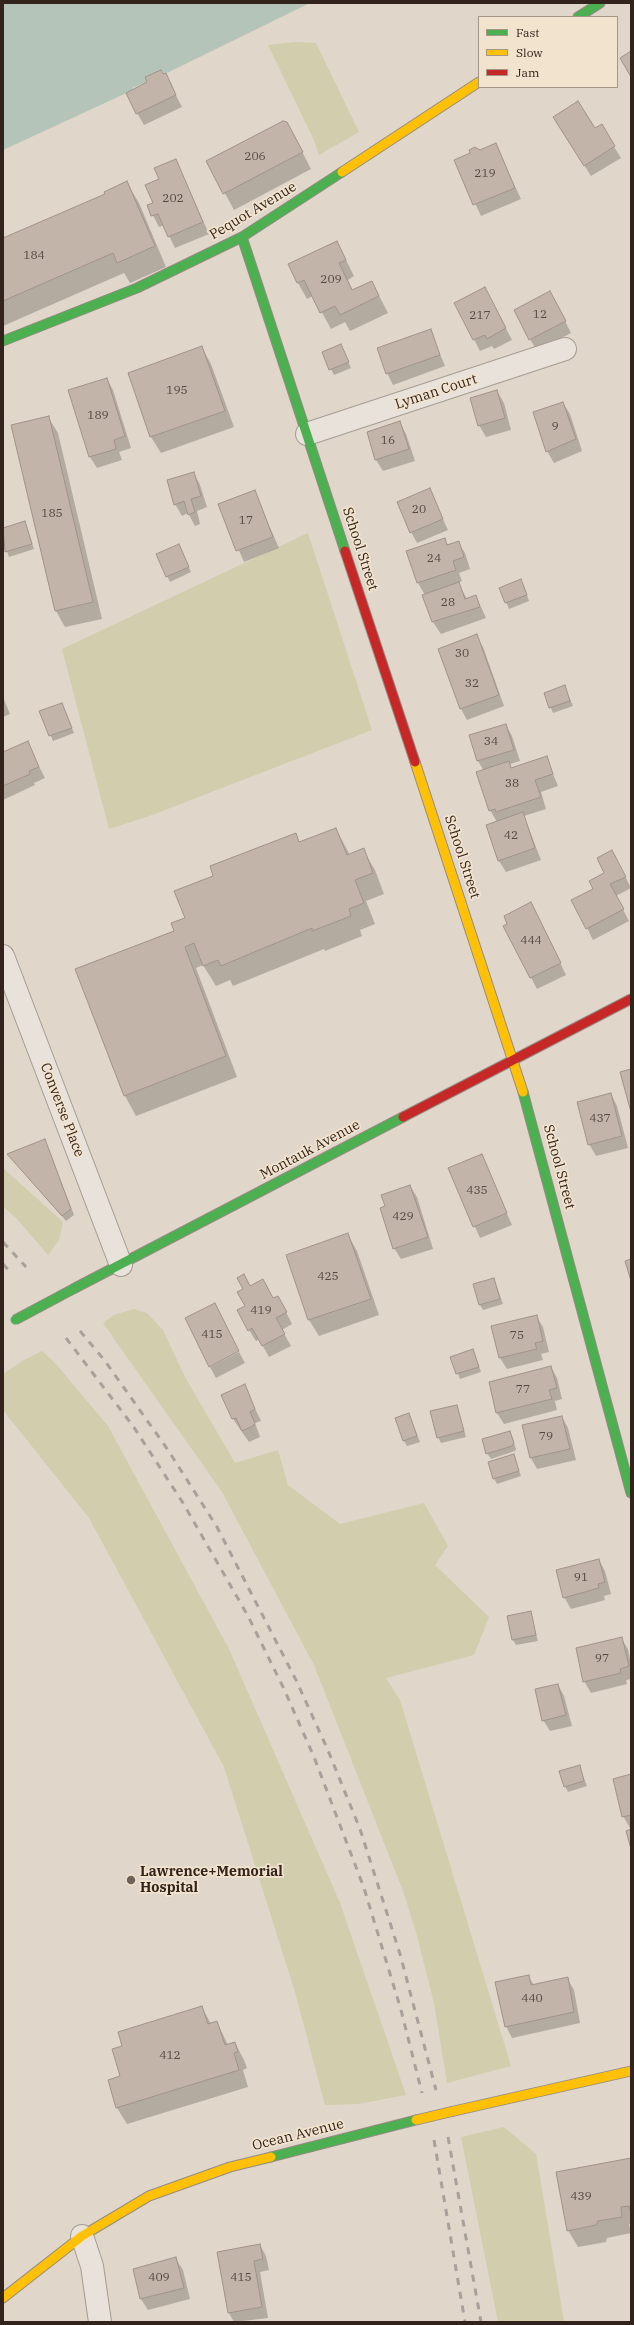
<!DOCTYPE html>
<html>
<head>
<meta charset="utf-8">
<style>
  body { margin:0 }
  #map { position:relative; width:634px; height:2325px; overflow:hidden; background:#e0d6c9; font-family:"IBM Plex Serif",serif }
  canvas { display:block }
  .frame { position:absolute; inset:0; border:4px solid #32241c; pointer-events:none }
  .legend { position:absolute; left:478px; top:16px; width:140px; height:72px; box-sizing:border-box; background:#f2e3ce; border:1px solid #a59787; margin:0; padding:5px 7px; list-style:none; font-size:12px; color:#32241c }
  .legend li { display:flex; align-items:center; gap:8px; height:20px }
  .legend b { width:20px; border:1px solid #a59787 }
</style>
</head>
<body>
<div id="map">
<canvas width="634" height="2325"></canvas>
<div class="frame"></div>
<ul class="legend">
<li><b style="height:5px;background:#4caf50"></b>Fast</li>
<li><b style="height:5px;background:#ffc107"></b>Slow</li>
<li><b style="height:5px;background:#c62828"></b>Jam</li>
</ul>
</div>
<script>
const g = document.querySelector('canvas').getContext('2d');
g.lineJoin = 'round';
function fillPath(path, color) {
  g.fillStyle = color;
  g.fill(path, 'evenodd');
}
function shape(rows) {
  const path = new Path2D();
  for (const r of rows) {
    path.moveTo(r[0], r[1]);
    for (let i = 2; i < r.length; i += 2) path.lineTo(r[i], r[i + 1]);
  }
  return path;
}
function trace(path, color, width, dash) {
  g.strokeStyle = color;
  g.lineWidth = width;
  g.lineCap = dash ? 'butt' : 'round';
  g.setLineDash(dash || []);
  g.stroke(path);
}
function drawText(font, color, halo, rows, align = 'center') {
  g.font = font + ' "IBM Plex Serif",serif';
  g.lineWidth = 3.5;
  g.setLineDash([]);
  g.textBaseline = 'middle';
  g.strokeStyle = halo;
  g.fillStyle = color;
  for (const [text, x, y, turn = 0] of rows) {
    g.save();
    g.translate(x, y);
    g.rotate((+turn || 0) * Math.PI / 180);
    g.textAlign = isNaN(turn) ? turn : align;
    if (halo) g.strokeText(text, 0, 0);
    g.fillText(text, 0, 0);
    g.restore();
  }
}
fillPath(shape([
  [295,42,316,43,359,132,319,155,313,138,268,45],
  [308,533,372,730,152,815,109,829,62,649],
  [3,1168,63,1222,59,1240,48,1255,17,1219,3,1206],
  [134,1309,147,1313,163,1330,185,1377,235,1463,278,1450,288,1485,340,1524,424,1503,448,1546,435,1565,489,1617,474,1655,386,1678,400,1700,511,2066,447,2083,434,2003,416,1932,403,1891,314,1665,222,1492,103,1323,114,1315],
  [42,1351,56,1364,108,1426,229,1649,340,1903,406,2095,358,2104,325,2105,295,1992,224,1767,89,1518,3,1410,3,1374,22,1361],
  [504,2127,536,2154,564,2322,498,2322,461,2137]
]), '#d2cdac');
fillPath(shape([
  [3,3,310,3,169,72,163,74,161,70,145,77,147,82,132,88,133,90,3,150]
]), '#b5c4b8');
fillPath(shape([
  [165,74,182,107,144,125,137,113,162,75],
  [601,126,621,158,591,176,561,128,595,130],
  [296,140,311,169,234,210,208,162],
  [495,144,521,199,481,216,455,161],
  [176,160,209,234,175,248,164,225,159,227,148,206,154,204,160,179],
  [127,183,139,203,166,267,130,283,124,273,3,326,3,239,106,194],
  [337,242,354,276,348,280,353,291,372,282,388,313,350,331,345,322,331,329,313,296,307,299,298,283],
  [491,300,512,340,494,349,492,346,480,351,456,304],
  [556,303,571,333,537,351,530,339],
  [430,330,445,366,393,385,387,373],
  [341,345,351,368,334,375,323,353],
  [202,348,211,364,234,427,161,453,151,437],
  [107,379,113,390,131,448,119,452,122,460,97,468,90,457,70,391],
  [497,391,504,403,511,430,486,437,479,425],
  [563,403,570,414,582,451,554,463,547,451],
  [48,417,58,433,102,619,65,627,56,611,12,426],
  [400,423,406,434,415,461,383,471,376,460,368,433],
  [194,473,200,485,207,507,197,511,200,524,195,526,188,513,182,516,175,504],
  [429,489,448,530,417,543,411,532],
  [254,491,279,548,244,562,219,505],
  [25,523,34,549,9,557,3,541,3,529],
  [444,539,448,545,458,542,465,553,470,569,459,573,462,581,458,583,467,599,476,596,486,618,441,634,433,622,425,595,418,583,408,552],
  [181,550,191,572,170,582,157,554],
  [524,586,529,601,509,609,500,588],
  [476,636,483,647,504,706,467,720,461,709,439,649],
  [565,687,573,706,553,713,545,694],
  [3,697,10,714,3,717],
  [64,709,74,733,53,741,41,712],
  [506,725,512,736,520,761,510,764,512,769,546,757,558,786,541,792,546,809,524,816,541,860,506,872,499,861,487,825,497,822,490,810,484,771,478,761,470,736],
  [27,743,45,778,34,783,35,785,3,800,3,754],
  [336,829,350,855,363,850,375,870,384,894,366,901,375,924,360,930,362,936,325,951,324,949,233,986,230,980,216,986,203,965,196,968,237,1077,136,1116,125,1096,175,932,186,919,214,876,295,835,300,843],
  [618,863,631,888,616,896,629,921,593,940,587,928,595,889,606,873],
  [531,904,566,975,537,989,504,927],
  [611,1094,617,1106,628,1148,596,1156,589,1144],
  [47,1146,74,1215,66,1221,9,1154],
  [481,1155,512,1225,480,1238,449,1169],
  [410,1186,417,1197,433,1249,401,1259,394,1248,386,1207],
  [348,1235,357,1251,379,1315,319,1336,309,1320,287,1256],
  [244,1276,251,1287,284,1308,292,1324,282,1330,291,1346,269,1357,259,1339,256,1341,249,1330],
  [494,1279,503,1304,483,1310,480,1305],
  [536,1316,543,1327,549,1352,541,1354,543,1360,507,1369,500,1358],
  [473,1350,481,1372,460,1379,452,1357],
  [239,1352,245,1363,216,1378,210,1367],
  [551,1367,557,1378,562,1399,555,1401,557,1410,504,1424,497,1413],
  [244,1386,261,1421,255,1423,260,1437,249,1442,233,1419,223,1395],
  [457,1406,466,1437,441,1443,438,1437],
  [409,1414,420,1442,407,1446,404,1441],
  [562,1417,568,1428,576,1460,537,1469,531,1458,523,1426],
  [510,1432,516,1449,515,1451,491,1459,487,1453],
  [513,1455,521,1476,497,1484,494,1478],
  [599,1560,605,1571,611,1594,604,1596,605,1600,571,1609,564,1597],
  [530,1612,538,1641,516,1645,513,1640],
  [621,1638,628,1649,631,1664,631,1679,626,1680,627,1684,591,1693,584,1681],
  [558,1685,564,1696,572,1726,550,1731,543,1720],
  [579,1766,587,1786,568,1792,565,1786],
  [631,1775,631,1827,630,1828,623,1816],
  [528,1976,534,1985,567,1978,574,1990,580,2023,512,2038,506,2026],
  [202,2007,211,2024,217,2022,228,2045,235,2043,244,2060,247,2068,243,2070,248,2087,127,2124,117,2108,109,2080,121,2077,124,2047],
  [631,2159,631,2223,629,2224,631,2233,607,2238,606,2242,578,2247,568,2230],
  [260,2245,266,2256,269,2270,260,2272,268,2318,234,2322,229,2313,218,2253],
  [176,2259,183,2270,190,2299,148,2310,141,2299]
]), '#0003');
const building = shape([
  [631,51,631,77,620,58,631,51],
  [161,70,163,74,166,73,176,95,136,114,126,93,147,82,145,77,161,70],
  [578,101,595,128,602,124,615,146,584,166,553,117,578,101],
  [283,121,287,122,303,152,223,194,206,161,283,121],
  [496,143,515,188,473,205,454,160,470,153,469,150,475,147,480,150,496,143],
  [176,159,203,222,168,237,158,214,151,216,147,205,153,203,145,185,159,179,154,168,176,159],
  [127,181,155,246,117,263,113,253,3,301,3,238,105,194,104,192,127,181],
  [337,241,346,260,339,263,352,290,372,281,379,296,340,315,335,306,320,313,304,280,297,283,288,264,337,241],
  [485,287,506,328,487,339,485,335,473,340,454,303,485,287],
  [550,291,566,321,529,340,514,310,550,291],
  [431,329,440,355,386,374,377,348,431,329],
  [341,344,349,362,329,370,322,352,341,344],
  [202,346,225,411,150,437,128,373,202,346],
  [107,378,125,436,114,440,116,449,89,457,68,390,107,378],
  [497,390,505,418,478,426,470,398,497,390],
  [563,402,576,439,546,452,533,412,563,402],
  [49,416,93,602,55,611,11,425,49,416],
  [400,421,409,449,375,460,367,432,400,421],
  [194,472,201,496,191,499,195,512,188,515,184,501,174,505,167,480,194,472],
  [430,488,443,519,410,533,397,502,430,488],
  [255,490,273,537,236,551,218,504,255,490],
  [25,521,32,544,5,552,3,528,25,521],
  [445,538,447,545,459,541,464,557,453,561,456,570,417,583,406,551,445,538],
  [179,544,189,567,166,577,156,554,179,544],
  [521,579,527,595,505,603,499,588,521,579],
  [459,582,465,599,476,595,480,607,432,622,422,595,459,582],
  [477,634,499,695,460,709,438,649,477,634],
  [565,685,570,701,549,708,544,693,565,685],
  [62,703,72,728,49,736,39,711,62,703],
  [506,724,514,750,477,761,469,735,506,724],
  [28,741,39,767,29,771,30,774,3,786,3,752,28,741],
  [547,756,553,774,535,780,541,797,496,812,495,809,489,811,476,772,509,761,511,768,547,756],
  [523,812,535,848,498,861,486,825,523,812],
  [336,828,347,855,364,848,373,873,355,880,364,903,349,909,351,916,312,931,312,928,221,966,218,960,203,966,194,943,185,947,226,1056,124,1096,75,969,174,931,171,923,185,918,174,891,213,876,210,866,296,833,299,842,336,828],
  [612,850,626,877,610,884,624,909,586,929,571,900,593,889,589,881,604,873,597,858,612,850],
  [531,902,561,963,530,978,503,926,507,924,504,916,531,902],
  [631,1069,631,1112,620,1072,631,1069],
  [611,1093,622,1136,588,1145,577,1102,611,1093],
  [45,1139,71,1209,62,1216,7,1154,45,1139],
  [482,1154,507,1213,473,1227,448,1168,482,1154],
  [410,1185,428,1237,393,1249,380,1208,385,1206,381,1195,410,1185],
  [348,1233,371,1299,308,1320,286,1255,348,1233],
  [631,1259,631,1281,625,1261,631,1259],
  [244,1274,250,1286,263,1279,273,1298,278,1296,287,1312,276,1318,285,1334,262,1346,252,1328,248,1331,237,1310,245,1306,237,1292,243,1289,237,1278,244,1274],
  [494,1278,500,1299,479,1305,473,1284,494,1278],
  [215,1303,239,1351,209,1367,185,1318,215,1303],
  [537,1315,543,1341,535,1343,537,1349,499,1358,491,1326,537,1315],
  [473,1349,479,1367,456,1374,450,1357,473,1349],
  [551,1366,557,1388,549,1390,552,1399,496,1413,489,1382,551,1366],
  [245,1384,255,1409,250,1412,255,1423,253,1426,242,1431,236,1418,232,1419,221,1395,245,1384],
  [457,1405,464,1431,437,1438,430,1411,457,1405],
  [409,1413,417,1436,403,1441,395,1418,409,1413],
  [562,1416,570,1449,530,1458,522,1425,562,1416],
  [510,1431,514,1443,512,1446,486,1454,482,1439,510,1431],
  [514,1454,519,1471,493,1479,488,1462,514,1454],
  [599,1559,605,1582,598,1584,599,1588,563,1598,556,1570,599,1559],
  [531,1611,536,1635,512,1640,507,1616,531,1611],
  [622,1637,629,1666,620,1669,621,1673,583,1682,576,1648,622,1637],
  [558,1684,566,1715,542,1721,535,1689,558,1684],
  [580,1765,584,1781,564,1787,559,1771,580,1765],
  [631,1774,631,1815,622,1817,613,1779,631,1774],
  [631,1829,631,1849,626,1831,631,1829],
  [529,1975,531,1985,568,1977,574,2012,505,2027,495,1982,529,1975],
  [202,2006,208,2024,217,2021,225,2045,235,2042,238,2052,234,2053,239,2070,116,2108,108,2080,120,2076,112,2049,122,2046,118,2032,202,2006],
  [631,2158,631,2213,629,2206,621,2207,622,2217,598,2221,596,2225,567,2231,556,2172,631,2158],
  [260,2244,263,2259,254,2261,262,2307,228,2313,217,2252,260,2244],
  [176,2257,184,2288,140,2299,133,2269,176,2257]
]);
fillPath(building, '#c3b4aa');
trace(building, '#a09289', 1);
const street = shape([
  [307,434,565,349],
  [3,956,121,1265],
  [82,2236,92,2266,100,2322]
]);
const fast = shape([
  [578,17,600,3],
  [242,237,345,551],
  [3,341,137,288,242,237,342,172],
  [523,1092,631,1493],
  [75,1288,403,1117],
  [271,2157,416,2120]
]);
const slow = shape([
  [342,172,479,82],
  [415,762,523,1092],
  [454,2111,631,2071],
  [3,2298,82,2236,149,2196,230,2167,271,2157]
]);
const jam = shape([
  [345,551,415,762],
  [403,1117,631,999]
]);
trace(street, '#a59c93', 24);
trace(fast, '#948b83', 11);
trace(slow, '#948b83', 11);
trace(jam, '#948b83', 11);
trace(street, '#e8e2da', 22);
trace(fast, '#4caf50', 9);
trace(slow, '#ffc107', 9);
trace(jam, '#c62828', 9);
trace(shape([
  [3,1242,26,1267],
  [3,1264,12,1274],
  [80,1331,105,1361,168,1450,217,1527,296,1680,327,1748,360,1829,400,1954,436,2090],
  [66,1338,133,1426,183,1503,248,1616,284,1689,314,1757,364,1888,401,2010,422,2093],
  [448,2137,481,2322],
  [434,2140,465,2322]
]), '#a8a19b', 3, [7, 7]);
const fastBridge = shape([
  [15,1320,75,1288]
]);
const slowBridge = shape([
  [416,2120,454,2111]
]);
trace(fastBridge, '#948b83', 11, []);
trace(slowBridge, '#948b83', 11, []);
trace(fastBridge, '#4caf50', 9);
trace(slowBridge, '#ffc107', 9);
for (const [x, y, r, color] of [
  [131,1880,5,"#6f6259"]
]) {
  const dot = new Path2D();
  dot.arc(x, y, r, 0, 2 * Math.PI);
  g.fillStyle = color;
  g.fill(dot);
  trace(dot, '#f2e3ce', 1.5);
}
drawText('12px', '#564840', null, [
  ["206",255,157],
  ["219",485,174],
  ["202",173,199],
  ["184",34,256],
  ["209",331,280],
  ["12",540,315],
  ["217",480,316],
  ["195",177,391],
  ["189",98,416],
  ["9",555,427],
  ["16",388,441],
  ["20",419,510],
  ["185",52,514],
  ["17",246,521],
  ["24",434,559],
  ["28",448,603],
  ["30",462,654],
  ["32",472,684],
  ["34",491,742],
  ["38",512,784],
  ["42",511,836],
  ["444",531,941],
  ["437",600,1119],
  ["435",477,1191],
  ["429",403,1217],
  ["425",328,1277],
  ["419",261,1311],
  ["415",212,1335],
  ["75",517,1336],
  ["77",523,1390],
  ["79",546,1437],
  ["91",581,1578],
  ["97",602,1659],
  ["440",532,1999],
  ["412",170,2056],
  ["439",581,2197],
  ["409",159,2278],
  ["415",241,2278]
]);
drawText('14px', '#32241c', '#f2e3ce', [
  ["Pequot Avenue",253,211,-31],
  ["Lyman Court",436,392,-18],
  ["School Street",360,549,72],
  ["School Street",462,857,72],
  ["Converse Place",62,1110,69],
  ["Montauk Avenue",310,1150,-28],
  ["School Street",559,1167,75],
  ["Ocean Avenue",298,2135,-14]
]);
drawText('bold 14px', '#32241c', '#f2e3ce', [
  ["Lawrence+Memorial",140,1872],
  ["Hospital",140,1888]
], 'left');
</script>
</body>
</html>
